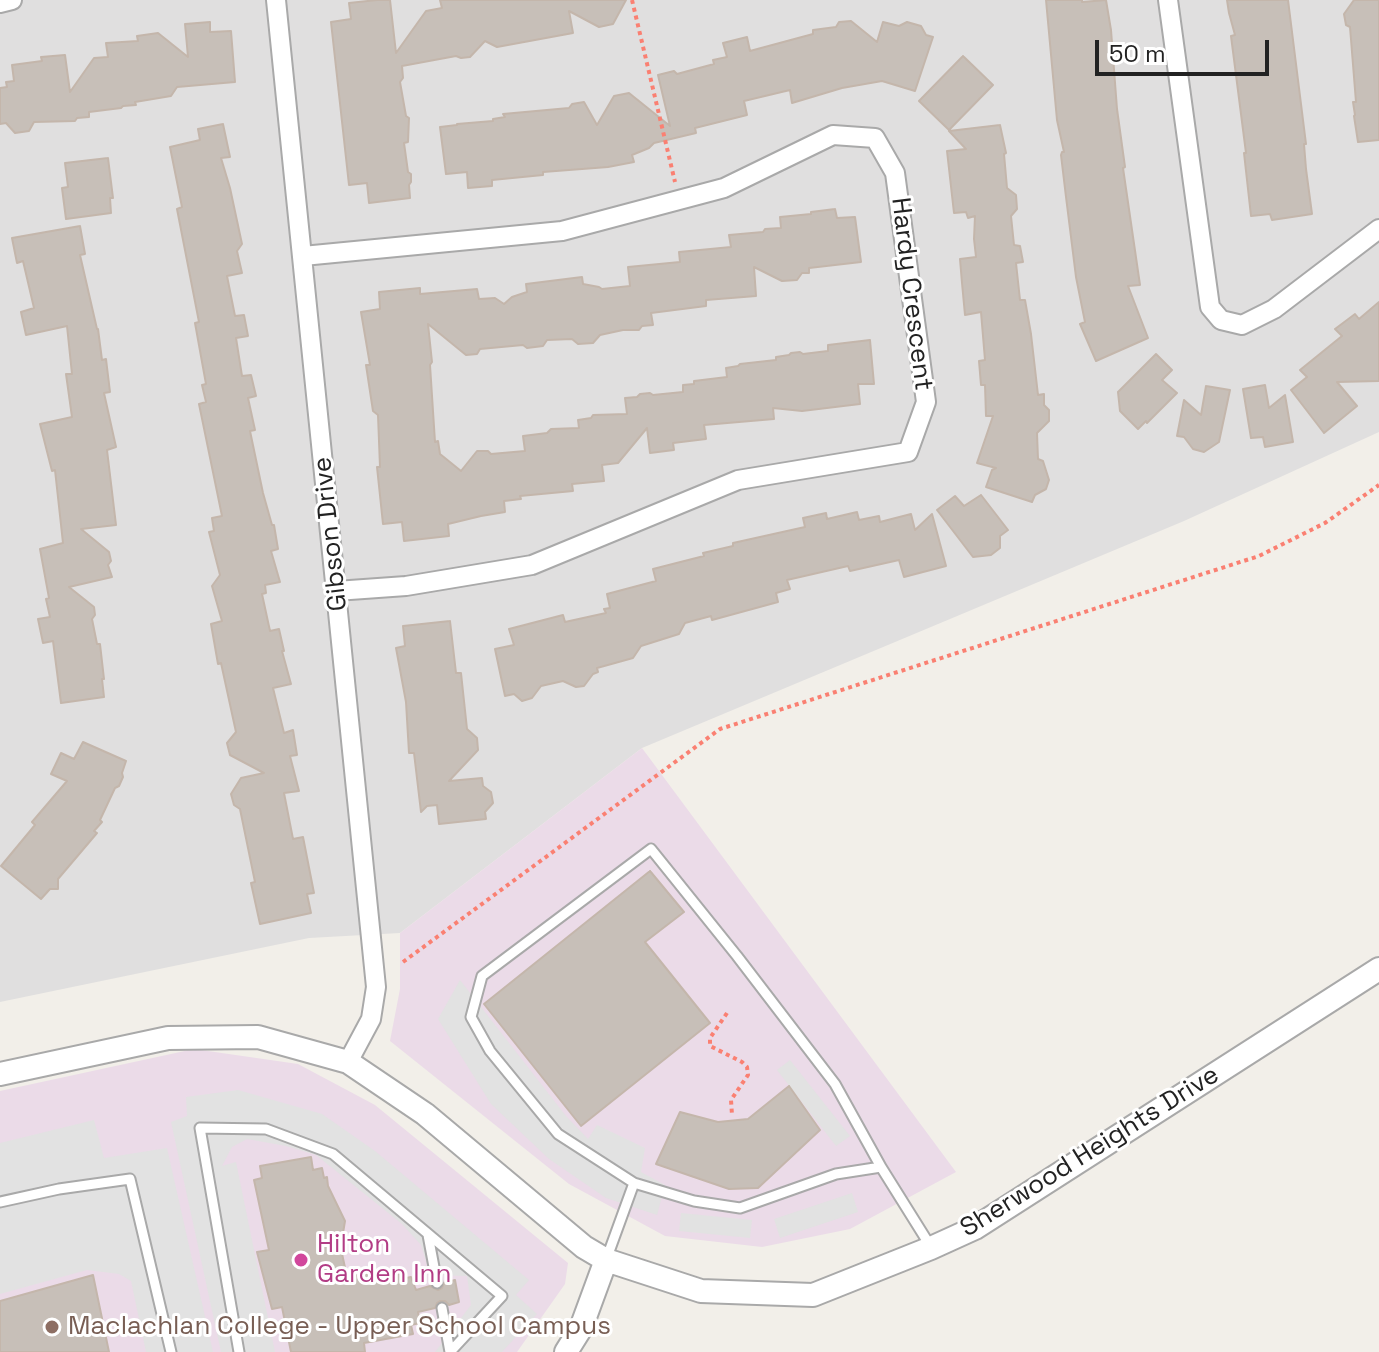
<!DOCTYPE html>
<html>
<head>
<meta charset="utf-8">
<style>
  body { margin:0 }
  #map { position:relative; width:1379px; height:1352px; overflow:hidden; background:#f2efe9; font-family:"Space Grotesk",sans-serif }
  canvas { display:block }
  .scale { position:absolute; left:1095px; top:40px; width:174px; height:36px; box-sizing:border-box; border:4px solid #222; border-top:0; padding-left:10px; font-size:24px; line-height:28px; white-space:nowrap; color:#222; -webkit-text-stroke:6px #fff; paint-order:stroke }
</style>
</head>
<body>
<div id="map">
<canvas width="1379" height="1352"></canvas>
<div class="scale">50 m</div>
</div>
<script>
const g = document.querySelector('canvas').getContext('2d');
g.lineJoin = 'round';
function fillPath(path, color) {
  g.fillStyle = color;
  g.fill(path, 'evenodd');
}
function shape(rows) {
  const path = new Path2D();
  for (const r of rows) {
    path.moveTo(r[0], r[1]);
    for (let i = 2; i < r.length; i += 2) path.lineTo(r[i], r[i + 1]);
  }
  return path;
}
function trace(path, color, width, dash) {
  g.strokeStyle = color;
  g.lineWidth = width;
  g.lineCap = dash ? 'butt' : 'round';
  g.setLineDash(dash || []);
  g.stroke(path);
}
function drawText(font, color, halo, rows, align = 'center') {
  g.font = font + ' "Space Grotesk",sans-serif';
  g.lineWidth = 6;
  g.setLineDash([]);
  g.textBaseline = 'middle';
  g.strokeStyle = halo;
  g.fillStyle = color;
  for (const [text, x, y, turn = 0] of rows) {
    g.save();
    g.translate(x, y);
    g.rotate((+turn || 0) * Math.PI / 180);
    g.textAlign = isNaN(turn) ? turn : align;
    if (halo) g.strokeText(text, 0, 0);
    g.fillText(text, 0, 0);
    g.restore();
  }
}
fillPath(shape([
  [0,0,1379,0,1379,432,1184,521,642,748,400,933,309,938,0,1002]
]), '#e0dfdf');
fillPath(shape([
  [642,748,956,1172,850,1229,762,1247,665,1236,569,1184,390,1041,400,989,400,933],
  [194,1049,298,1064,375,1105,568,1263,565,1284,517,1352,0,1352,0,1091]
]), '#ebdbe8');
fillPath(shape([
  [460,980,566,1116,588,1139,597,1125,645,1148,641,1172,665,1185,657,1215,606,1198,549,1159,491,1104,438,1019],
  [790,1060,850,1136,836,1146,777,1070],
  [238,1090,322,1114,375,1151,529,1280,516,1295,537,1314,502,1352,435,1352,471,1305,467,1276,430,1275,421,1245,402,1224,316,1155,286,1146,247,1139,232,1147,222,1166,236,1162,275,1352,221,1352,171,1122,187,1116,186,1097],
  [94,1120,104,1158,167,1148,213,1352,146,1352,131,1281,119,1274,87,1270,0,1294,0,1143],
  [852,1193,858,1212,780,1238,774,1219],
  [681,1213,752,1220,750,1238,679,1231]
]), '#e2e2e2');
const building = shape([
  [377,0,390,0,396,53,426,11,442,8,440,0,626,0,613,24,599,27,569,11,573,33,497,47,485,41,470,57,461,58,456,56,402,66,403,78,400,82,406,116,409,118,408,142,404,143,408,172,411,174,411,182,409,185,410,198,369,203,367,183,349,185,331,22,351,19,349,3,377,0],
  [1046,0,1082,0,1082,2,1106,0,1111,30,1117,109,1125,167,1123,168,1140,285,1128,286,1148,338,1096,361,1080,324,1085,322,1076,277,1066,197,1061,155,1062,152,1064,152,1057,120,1046,0],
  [1227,0,1288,0,1306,144,1304,144,1306,169,1312,214,1272,220,1270,214,1251,216,1244,153,1246,153,1231,36,1235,35,1229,13,1227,0],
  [1354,0,1379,0,1379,140,1358,142,1354,116,1355,115,1353,102,1356,102,1350,27,1346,25,1344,14,1354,0],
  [851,21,877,42,883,22,899,26,907,22,921,26,926,35,933,37,915,91,882,81,842,88,792,103,790,90,744,101,747,115,695,128,696,133,654,143,649,148,632,155,634,162,608,167,543,172,543,175,492,180,492,186,468,188,467,172,446,174,440,127,457,125,457,124,493,121,493,119,505,117,503,114,569,108,572,104,584,102,597,125,614,96,629,93,670,126,658,75,674,71,677,74,714,64,713,60,727,57,723,43,747,37,750,51,813,34,813,30,836,27,839,22,851,21],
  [210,22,210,32,231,31,235,82,177,87,171,96,135,102,136,105,123,106,121,108,89,112,89,117,77,118,75,121,34,122,29,131,15,133,6,123,0,124,0,88,7,87,6,82,14,81,12,65,42,61,41,57,65,55,70,92,94,58,108,57,106,43,138,41,137,36,158,33,188,57,185,24,210,22],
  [963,56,993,85,949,130,919,101,963,56],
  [223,124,230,157,221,158,230,188,242,244,237,251,242,273,227,276,235,316,244,315,248,336,236,338,242,376,251,375,256,396,248,398,255,430,250,431,263,493,272,525,274,525,278,549,271,551,280,582,265,585,266,593,262,594,270,631,279,629,284,651,282,651,291,684,273,688,284,733,293,730,297,755,290,756,299,791,284,793,293,839,303,837,314,893,307,894,311,913,260,924,251,883,255,882,240,809,234,805,231,794,241,778,264,773,230,755,227,743,236,732,221,663,218,664,211,624,222,621,212,586,220,575,209,532,214,531,212,518,222,516,199,404,206,402,202,385,206,384,195,323,199,322,177,209,182,207,170,147,200,140,198,129,223,124],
  [1000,125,1006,153,1004,154,1007,188,1016,195,1017,209,1011,216,1014,245,1020,246,1023,262,1016,263,1020,300,1025,300,1031,334,1038,395,1044,394,1044,405,1049,410,1049,421,1037,433,1038,459,1043,461,1049,480,1046,489,1035,495,1032,502,986,487,992,470,996,468,977,463,993,416,986,416,985,385,981,385,979,361,985,360,981,312,965,315,962,283,960,259,976,257,974,239,975,216,968,218,966,212,954,213,947,151,966,149,949,131,1000,125],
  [108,158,113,198,110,198,111,213,66,219,62,188,68,187,65,163,108,158],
  [835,209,837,218,855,217,861,262,809,268,809,273,802,273,797,280,782,281,754,267,756,296,706,300,706,306,651,313,653,325,642,326,639,330,623,330,600,335,593,343,578,344,572,339,547,340,543,346,527,348,523,345,480,349,477,354,466,355,428,324,432,362,430,365,435,442,438,441,440,454,461,471,477,451,488,451,491,454,525,451,523,436,547,433,551,429,579,428,578,420,591,418,593,415,627,414,625,398,637,397,640,394,650,393,653,395,683,392,683,385,694,384,694,381,727,377,726,368,738,366,740,364,776,360,776,357,789,355,791,353,800,352,803,354,828,351,828,345,870,340,874,384,858,384,860,404,802,411,773,408,774,419,704,425,706,439,673,443,674,450,650,453,647,428,618,463,602,465,604,481,572,484,573,491,520,496,521,499,504,501,505,512,481,516,448,524,449,536,404,541,402,522,383,524,377,467,380,467,378,415,373,411,366,365,370,365,361,312,380,309,379,292,420,288,420,294,477,289,479,299,495,298,504,304,512,297,527,292,526,284,582,277,583,284,599,287,602,289,630,286,628,267,680,262,679,252,731,247,729,235,763,232,765,229,781,228,780,217,811,214,811,212,835,209],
  [80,226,85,254,80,255,97,329,98,329,102,360,106,359,110,392,104,393,116,447,107,450,116,525,81,529,109,552,111,561,108,565,112,577,69,587,94,607,95,615,92,619,97,644,100,644,104,679,102,679,104,697,61,703,53,641,43,643,38,619,50,617,46,599,49,598,40,549,63,543,55,470,52,471,40,424,72,417,66,374,72,374,67,326,26,335,21,312,34,308,23,261,17,263,12,238,80,226],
  [1379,302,1379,381,1337,382,1357,406,1324,433,1291,390,1307,377,1300,370,1342,336,1335,329,1355,314,1359,319,1379,302],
  [1156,354,1172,370,1162,380,1177,393,1147,423,1146,421,1138,429,1120,411,1118,392,1156,354],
  [1265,385,1269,408,1285,395,1293,442,1265,447,1263,437,1251,438,1243,389,1265,385],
  [1206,386,1230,390,1219,442,1204,452,1193,449,1184,437,1177,436,1184,400,1201,415,1206,386],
  [981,495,1008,530,1000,536,1000,548,991,555,973,557,937,510,955,496,964,506,981,495],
  [857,512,859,520,879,516,880,522,911,514,915,530,932,514,946,566,904,577,899,560,850,571,848,566,787,580,790,589,776,593,778,602,712,620,711,616,685,623,679,634,641,646,633,658,597,668,598,672,593,674,584,686,576,687,563,681,541,686,532,698,522,701,514,694,505,696,495,649,514,645,509,629,563,615,565,622,606,613,604,609,610,608,607,594,656,581,653,569,704,556,703,553,733,546,733,543,805,527,803,518,826,513,827,519,857,512],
  [450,621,456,673,461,673,467,729,477,738,478,750,449,781,482,778,483,786,491,792,493,803,485,812,486,819,439,824,437,805,427,806,421,812,414,753,409,753,406,702,396,648,405,646,403,626,450,621],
  [83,742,126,761,122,773,123,777,119,786,115,788,100,820,102,822,94,831,97,833,58,879,58,889,50,889,41,899,1,866,35,825,32,822,67,781,51,774,61,753,74,759,83,742],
  [650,871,684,912,645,942,710,1023,581,1126,484,1004,650,871],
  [789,1086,820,1130,758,1188,729,1189,656,1164,680,1112,718,1122,748,1119,789,1086],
  [311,1157,313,1170,322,1168,324,1178,327,1177,328,1186,345,1221,343,1233,338,1235,347,1277,398,1269,401,1279,411,1277,416,1290,430,1286,438,1290,442,1288,444,1283,455,1280,459,1302,449,1305,445,1301,440,1301,437,1303,435,1308,418,1312,420,1323,411,1325,413,1334,364,1343,365,1352,291,1352,282,1307,272,1309,257,1252,269,1250,254,1180,262,1178,260,1166,311,1157],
  [93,1275,109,1352,0,1352,0,1301,93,1275]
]);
fillPath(building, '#c7bfb8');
trace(building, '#c4b6ab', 2);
const service = shape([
  [634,1183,558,1134,490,1051,471,1017,482,976,651,849,737,956,835,1084,881,1167],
  [0,1202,59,1189,130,1179,171,1352],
  [428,1235,437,1283],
  [606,1260,634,1183,694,1201,740,1208,836,1174,881,1167,931,1247],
  [442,1308,450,1352],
  [239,1352,200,1128,266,1129,333,1154,502,1296,450,1352]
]);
const minor = shape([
  [276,0,376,987,371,1019,348,1062],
  [1168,0,1210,307,1221,320,1242,325,1274,309,1379,229],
  [0,3,12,0],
  [303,256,562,231,724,188,833,135,875,138,895,173,926,402,908,452,738,480,532,565,406,586,336,591]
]);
const tertiary = shape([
  [0,1074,168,1038,258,1037,348,1062,425,1114,584,1247,606,1260,701,1291,813,1295,931,1248,975,1228,1379,969],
  [566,1352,581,1328,606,1260]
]);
trace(service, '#a9a9a9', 13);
trace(minor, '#a9a9a9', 22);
trace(tertiary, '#a9a9a9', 26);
trace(shape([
  [632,0,675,182],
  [403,962,720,729,1259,556,1325,523,1379,485],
  [727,1013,710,1038,710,1046,742,1062,747,1067,748,1075,731,1100,732,1115]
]), '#fa8072', 4, [4, 4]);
trace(service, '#fff', 9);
trace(minor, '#fff', 18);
trace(tertiary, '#fff', 22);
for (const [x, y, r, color] of [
  [301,1260,8,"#d1479c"],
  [52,1327,8,"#8d6e63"]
]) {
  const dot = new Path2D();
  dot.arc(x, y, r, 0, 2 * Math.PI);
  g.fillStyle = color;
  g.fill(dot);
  trace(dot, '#fff', 3);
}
drawText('26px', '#222', '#fff', [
  ["Hardy Crescent",911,294,83],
  ["Gibson Drive",331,534,-96],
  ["Sherwood Heights Drive",1090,1152,-32]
]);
drawText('26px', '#b23c85', '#fff', [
  ["Hilton",317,1245],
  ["Garden Inn",317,1275]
], 'left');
drawText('26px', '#785e54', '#fff', [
  ["Maclachlan College - Upper School Campus",68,1327]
], 'left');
</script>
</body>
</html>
